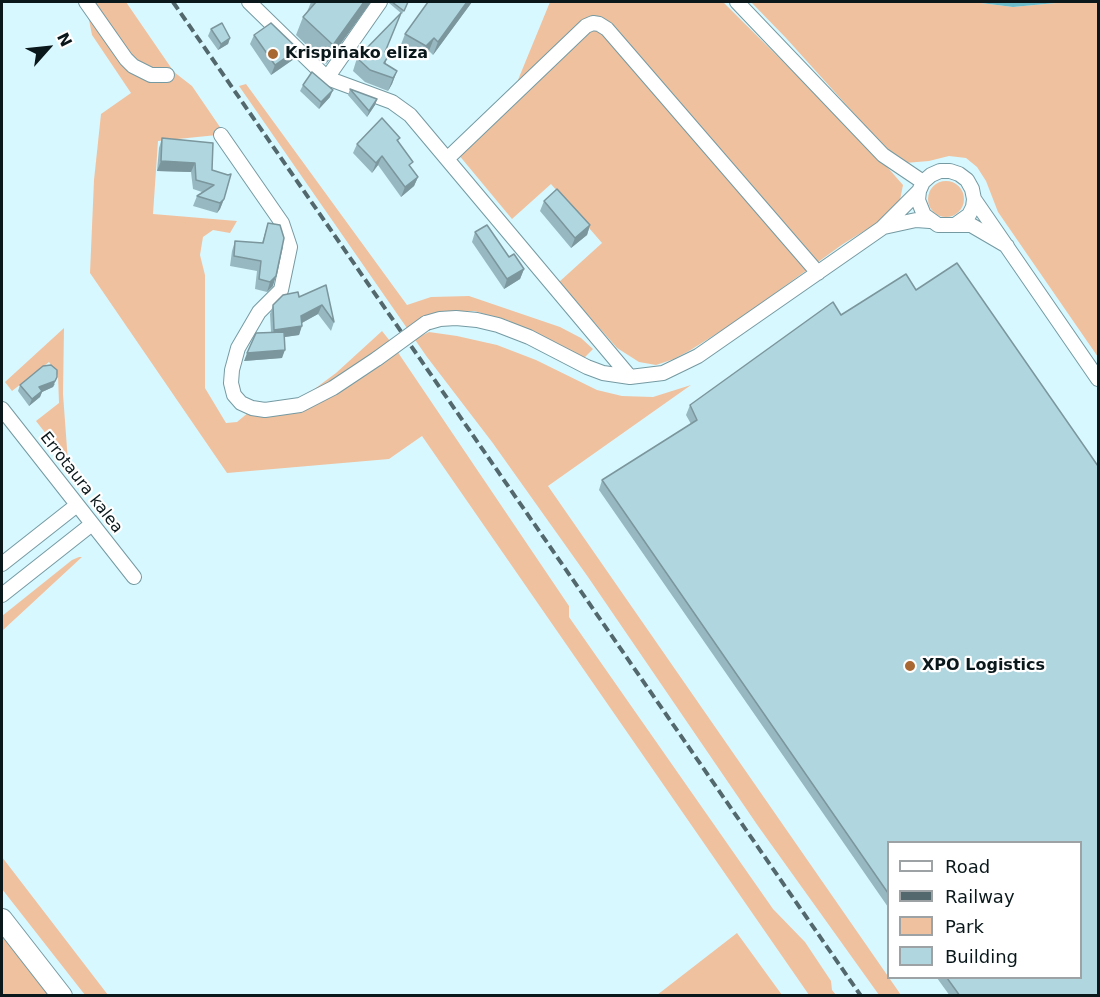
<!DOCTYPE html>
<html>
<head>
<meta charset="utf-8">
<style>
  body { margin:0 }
  #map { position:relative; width:1100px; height:997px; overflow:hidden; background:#d8f8ff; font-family:"DejaVu Sans",sans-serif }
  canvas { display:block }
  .frame { position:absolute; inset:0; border:3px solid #0a181b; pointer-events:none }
  .legend { position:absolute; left:887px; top:841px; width:195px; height:138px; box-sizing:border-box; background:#fff; border:2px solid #9da3a4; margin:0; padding:8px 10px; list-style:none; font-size:18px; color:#0a181b }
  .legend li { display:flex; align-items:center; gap:12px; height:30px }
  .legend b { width:30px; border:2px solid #9da3a4 }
  .north { position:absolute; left:18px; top:18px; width:60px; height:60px; -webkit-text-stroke:4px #fff; paint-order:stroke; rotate:63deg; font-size:16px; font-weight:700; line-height:24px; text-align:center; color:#0a181b }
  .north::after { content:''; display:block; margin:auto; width:21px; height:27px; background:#0a181b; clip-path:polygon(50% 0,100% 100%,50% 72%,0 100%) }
</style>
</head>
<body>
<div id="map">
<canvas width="1100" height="997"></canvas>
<div class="frame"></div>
<ul class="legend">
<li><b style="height:8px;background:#fff"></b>Road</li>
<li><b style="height:8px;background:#53686c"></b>Railway</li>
<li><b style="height:16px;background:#f0c19f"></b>Park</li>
<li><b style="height:16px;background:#b0d6df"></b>Building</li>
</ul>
<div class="north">N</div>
</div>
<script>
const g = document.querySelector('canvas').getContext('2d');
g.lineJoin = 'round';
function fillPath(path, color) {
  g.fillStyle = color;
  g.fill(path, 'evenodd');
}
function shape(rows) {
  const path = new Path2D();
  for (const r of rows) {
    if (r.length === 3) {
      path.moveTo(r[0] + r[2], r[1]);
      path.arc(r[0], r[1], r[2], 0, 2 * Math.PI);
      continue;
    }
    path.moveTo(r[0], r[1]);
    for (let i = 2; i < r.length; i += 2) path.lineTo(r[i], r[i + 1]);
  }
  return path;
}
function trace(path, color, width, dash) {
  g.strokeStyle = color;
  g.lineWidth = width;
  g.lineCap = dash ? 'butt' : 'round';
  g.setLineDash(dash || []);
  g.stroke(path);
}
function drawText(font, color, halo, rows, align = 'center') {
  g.font = font + ' "DejaVu Sans",sans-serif';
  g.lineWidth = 4.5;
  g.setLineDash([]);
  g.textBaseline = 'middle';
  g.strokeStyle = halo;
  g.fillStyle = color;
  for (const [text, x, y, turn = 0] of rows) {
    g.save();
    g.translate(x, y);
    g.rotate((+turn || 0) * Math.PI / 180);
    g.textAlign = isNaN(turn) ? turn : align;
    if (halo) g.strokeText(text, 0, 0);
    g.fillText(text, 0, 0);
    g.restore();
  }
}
fillPath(shape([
  [91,2,126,2,174,72,192,86,222,130,217,135,158,141,153,214,237,221,230,233,213,230,203,237,200,255,205,275,205,388,226,423,237,422,249,412,284,413,397,351,569,606,569,617,773,909,805,942,831,981,832,990,836,995,809,995,422,436,389,459,227,473,90,273,94,180,101,114,131,93,92,35,87,10,138,66],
  [550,2,723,2,874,152,903,185,898,210,843,244,735,322,689,351,674,359,656,365,639,362,617,348,559,282,602,243,551,184,512,219,458,154,513,92],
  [751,2,973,2,1013,7,1066,2,1098,2,1098,357,998,212,986,181,977,167,966,158,949,156,929,161,905,163,895,159,786,38],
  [246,84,407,305,431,297,469,296,560,327,581,338,593,349,584,358,507,320,474,311,454,311,437,314,410,325,419,337,429,332,457,336,497,345,536,360,597,390,622,396,653,397,691,385,548,486,901,995,879,995,758,826,588,577,492,442,427,357,239,86],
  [946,199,18],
  [64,328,63,394,68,462,36,421,59,403,58,375,49,362,12,391,5,382],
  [382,331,390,341,315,392,305,396,336,373],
  [79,557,82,557,2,631,2,616,72,560],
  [2,857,108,995,85,995,2,889],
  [2,931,52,995,2,995],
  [737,933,782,995,657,995]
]), '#f0c19f');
fillPath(shape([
  [973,2,1066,2,1013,7]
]), '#6fbccb');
const street = shape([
  [86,2,126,59,133,66,151,75,167,75],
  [249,2,327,78,392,102,410,115,630,377],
  [737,2,883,155,923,182],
  [327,78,380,2],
  [221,135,282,223,290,247,281,290,259,312,238,348,232,370,231,383,234,395,241,403,252,408,265,410,300,405,333,388,378,358],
  [447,159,586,26,593,23,599,24,607,29,818,273],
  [974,199,1098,379],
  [955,225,969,215,973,207,974,199,972,189,967,180,959,174,950,171,940,171,931,175,923,182,919,191,918,200,924,215,938,225,971,225,1007,246],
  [884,227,916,220,930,221],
  [426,323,440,319,456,318,477,320,498,325,529,337,587,367,603,373,630,377,663,373,698,356,882,228,919,191],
  [2,409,134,577],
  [2,564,77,505],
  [2,595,92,524]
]);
const secondary = shape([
  [2,919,62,996]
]);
trace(street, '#759aa2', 16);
trace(secondary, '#759aa2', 22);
trace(street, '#fff', 14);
trace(secondary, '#fff', 20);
trace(shape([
  [173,2,861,996]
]), '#53686c', 4, [9, 4.5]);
const streetBridge = shape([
  [378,358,426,323]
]);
trace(streetBridge, '#759aa2', 16, []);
trace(streetBridge, '#fff', 14);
fillPath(shape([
  [311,2,371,2,326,64,296,35,303,17,307,12],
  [389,2,408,2,402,14,389,3],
  [472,2,433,55,429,51,422,59,400,47,405,34],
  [211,29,230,38,228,44,218,50,208,36],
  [254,35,294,59,271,75,250,44],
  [385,53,386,64,397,71,392,84,388,91,365,82,353,71,357,58],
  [303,85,330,97,319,109,300,91],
  [350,89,377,99,375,105,367,117,348,95],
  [162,138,212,170,224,199,220,209,217,213,193,206,197,196,202,192,193,189,191,172,157,171,159,148],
  [400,138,398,141,411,168,418,177,414,186,401,197,378,165,372,173,353,153,357,144],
  [544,201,590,225,587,235,571,248,540,211],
  [268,223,273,286,267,292,255,289,257,271,230,266,232,251,235,241,262,243],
  [475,232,524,269,520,279,504,289,472,242],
  [326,285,334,322,331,331,318,314,302,323,299,335,284,337,282,358,244,361,271,332,270,314,273,305,299,297],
  [916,290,1098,996,950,996,937,978,1080,978,888,843,888,907,599,490,602,480,691,424,686,415,690,405,841,315],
  [55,384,53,387,42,392,40,397,29,406,18,391,20,385]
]), '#97b8c0');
fillPath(shape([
  [364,2,371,2,326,64,333,45],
  [467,2,472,2,433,55,438,42],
  [230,38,228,44,218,50,221,44],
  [434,38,429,51,422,59,426,46],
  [298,49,294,59,271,75,275,65],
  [397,71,392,84,388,91,393,78],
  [333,90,330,97,319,109,321,102],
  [377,99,375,105,367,117,369,111],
  [382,156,378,165,372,173,376,163],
  [161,161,195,163,191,172,157,171],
  [418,177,414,186,401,197,405,187],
  [224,199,220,209,217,213,220,203],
  [590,225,587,235,571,248,575,238],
  [524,269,520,279,504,289,507,279],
  [276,276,273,286,267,292,270,282],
  [322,305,318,314,298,325,301,316],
  [302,326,299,335,271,339,274,330],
  [285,350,282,358,244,361,247,353],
  [57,377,53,387,42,392,40,397,29,406,32,399,39,387]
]), '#7b969c');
const building = shape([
  [316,2,364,2,333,45,303,17,316,2],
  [392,2,408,2,404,11,392,2],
  [428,2,467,2,438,42,434,38,426,46,405,34,428,2],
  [401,13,385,52,389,55,384,63,397,71,393,78,370,70,357,58,401,13],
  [222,23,230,38,221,44,211,29,222,23],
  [271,23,298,49,275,65,254,35,271,23],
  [312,72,333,90,321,102,303,85,312,72],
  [350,89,377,99,369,111,350,89],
  [382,118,400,138,397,140,413,162,409,165,418,177,405,187,382,156,376,163,357,144,382,118],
  [162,138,213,143,212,170,228,175,231,174,224,199,220,203,197,196,214,185,196,180,195,163,161,161,162,138],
  [557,189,590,225,575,238,544,201,557,189],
  [268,223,280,225,284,238,276,276,270,282,259,279,261,261,234,256,235,241,263,243,268,223],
  [487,225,509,257,514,254,524,269,507,279,475,232,487,225],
  [957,263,1098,466,1098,996,960,996,947,978,1080,978,1080,843,888,843,888,893,602,480,697,420,690,405,833,302,841,315,906,274,916,290,957,263],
  [326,285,334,322,322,305,301,316,302,326,274,330,273,305,283,295,298,292,299,297,326,285],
  [284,332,285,350,247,353,256,333,284,332],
  [51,365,57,370,57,377,55,381,39,387,42,391,32,399,20,385,43,366,51,365]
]);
fillPath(building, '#b0d6df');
trace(building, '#7b969c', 1.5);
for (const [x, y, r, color] of [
  [273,54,6,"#a96832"],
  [910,666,6,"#a96832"]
]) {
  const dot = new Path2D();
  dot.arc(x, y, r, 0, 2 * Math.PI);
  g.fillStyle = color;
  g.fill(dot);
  trace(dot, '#fff', 2);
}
drawText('bold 16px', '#0a181b', '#fff', [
  ["Krispiñako eliza",285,54],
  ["XPO Logistics",922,666]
], 'left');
drawText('16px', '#0a181b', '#fff', [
  ["Errotaura kalea",81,483,52]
]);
</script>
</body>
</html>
